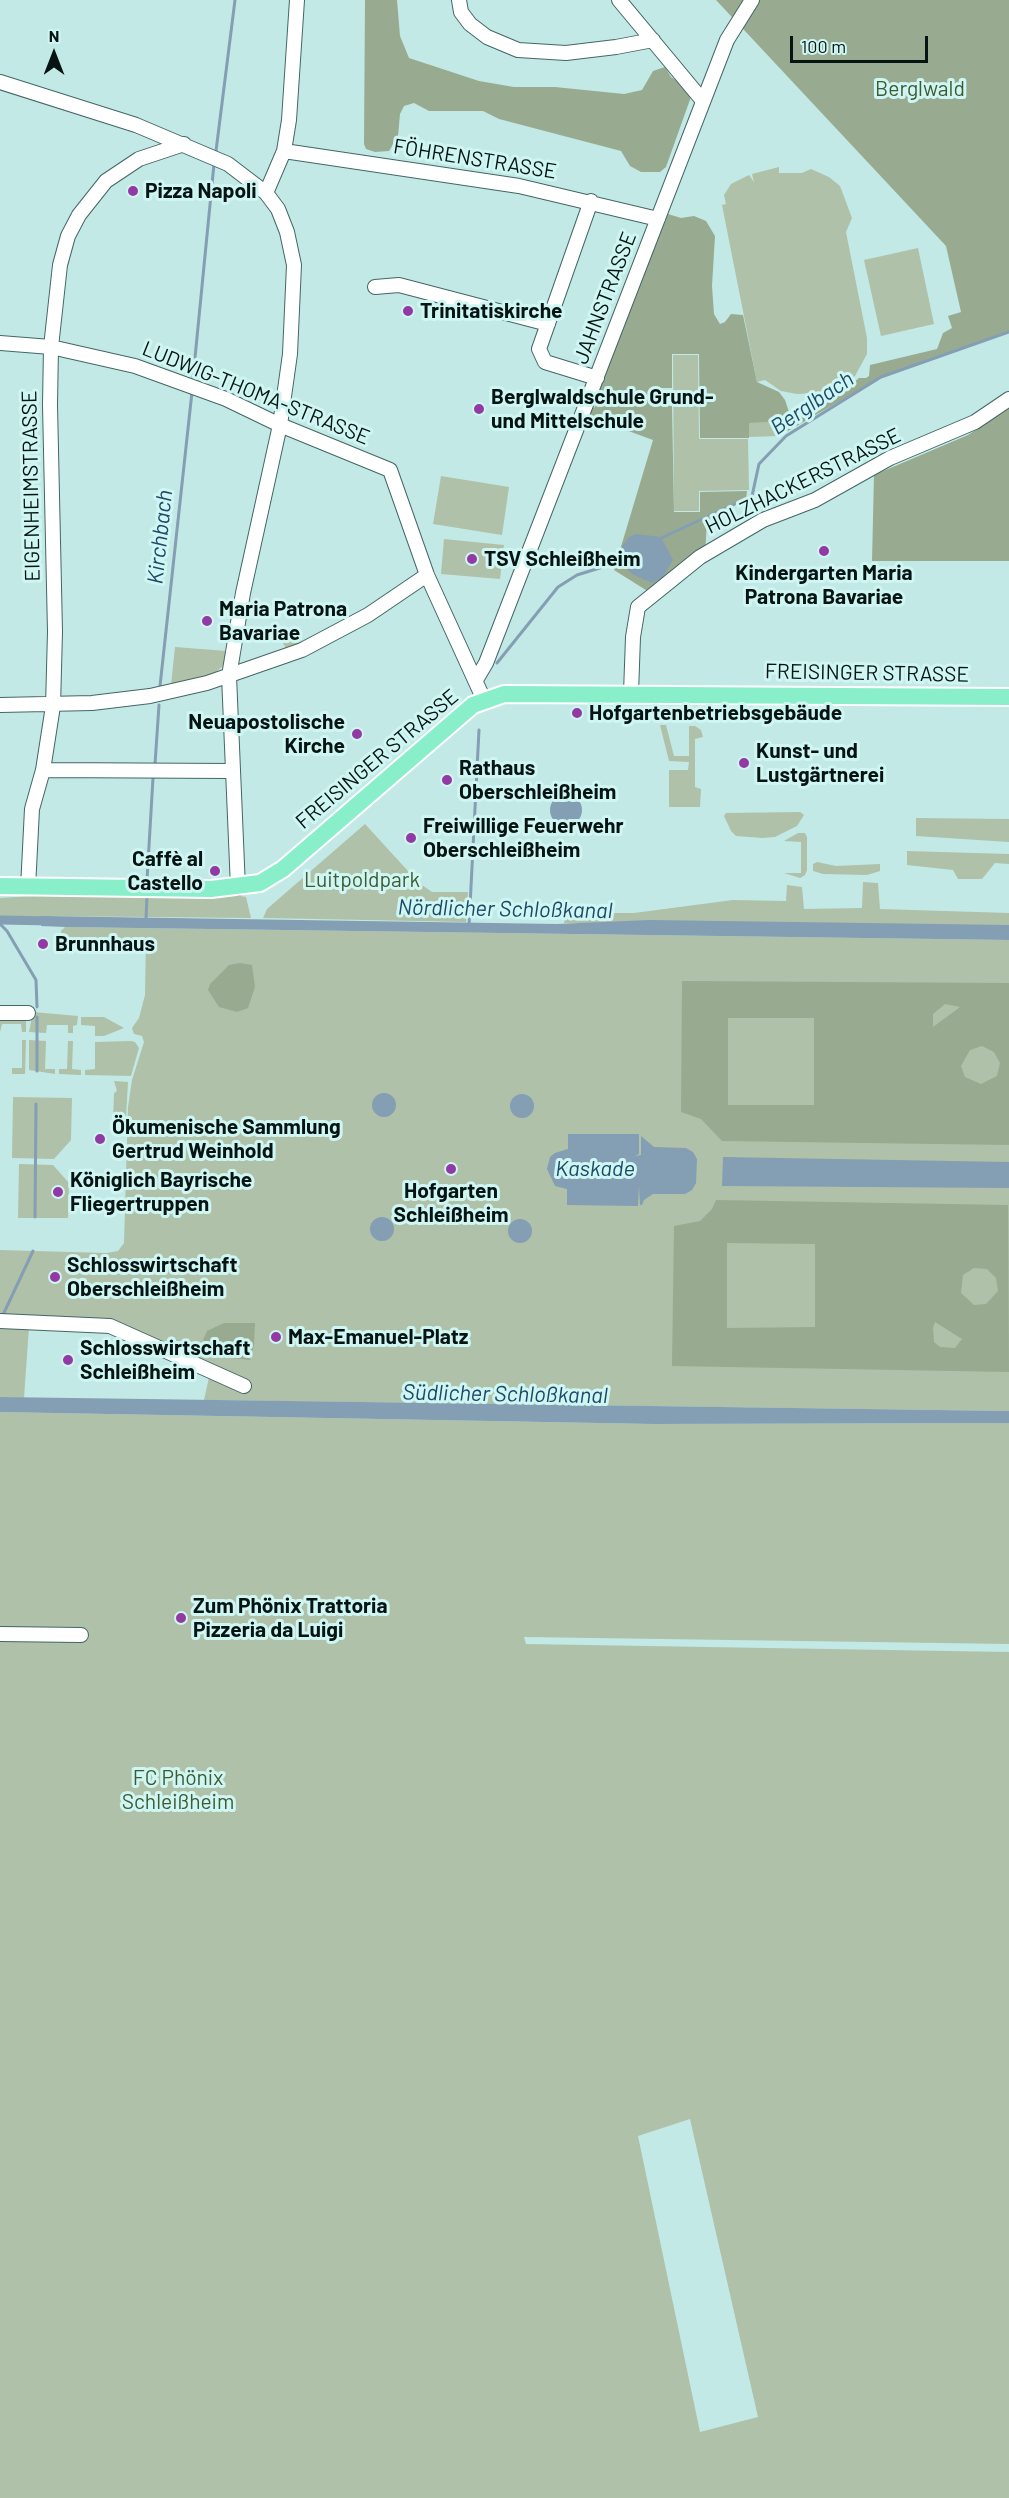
<!DOCTYPE html>
<html>
<head>
<meta charset="utf-8">
<style>
  body { margin:0 }
  #map { position:relative; width:1009px; height:2498px; overflow:hidden; background:#c2e9e6; font-family:Barlow,sans-serif }
  canvas { display:block }
  .north { position:absolute; left:24px; top:24px; width:60px; height:60px; -webkit-text-stroke:4px #cff6f3; paint-order:stroke; rotate:0deg; font-size:16px; font-weight:700; line-height:24px; text-align:center; color:#061513 }
  .north::after { content:''; display:block; margin:auto; width:21px; height:27px; background:#061513; clip-path:polygon(50% 0,100% 100%,50% 72%,0 100%) }
  .scale { position:absolute; left:790px; top:36px; width:138px; height:27px; box-sizing:border-box; border:3px solid #061513; border-top:0; padding-left:8px; font-size:18px; line-height:21px; white-space:nowrap; color:#061513; -webkit-text-stroke:4px #cff6f3; paint-order:stroke }
</style>
</head>
<body>
<div id="map">
<canvas width="1009" height="2498"></canvas>
<div class="north">N</div>
<div class="scale">100 m</div>
</div>
<script>
const g = document.querySelector('canvas').getContext('2d');
g.lineJoin = 'round';
function fillPath(path, color) {
  g.fillStyle = color;
  g.fill(path, 'evenodd');
}
function shape(rows) {
  const path = new Path2D();
  for (const r of rows) {
    if (r.length === 3) {
      path.moveTo(r[0] + r[2], r[1]);
      path.arc(r[0], r[1], r[2], 0, 2 * Math.PI);
      continue;
    }
    path.moveTo(r[0], r[1]);
    for (let i = 2; i < r.length; i += 2) path.lineTo(r[i], r[i + 1]);
  }
  return path;
}
function trace(path, color, width, dash) {
  g.strokeStyle = color;
  g.lineWidth = width;
  g.lineCap = dash ? 'butt' : 'round';
  g.setLineDash(dash || []);
  g.stroke(path);
}
function drawText(font, color, halo, rows, align = 'center') {
  g.font = font + ' Barlow,sans-serif';
  g.lineWidth = 6;
  g.setLineDash([]);
  g.textBaseline = 'middle';
  g.strokeStyle = halo;
  g.fillStyle = color;
  for (const [text, x, y, turn = 0] of rows) {
    g.save();
    g.translate(x, y);
    g.rotate((+turn || 0) * Math.PI / 180);
    g.textAlign = isNaN(turn) ? turn : align;
    if (halo) g.strokeText(text, 0, 0);
    g.fillText(text, 0, 0);
    g.restore();
  }
}
fillPath(shape([
  [779,167,779,173,802,173,811,169,829,177,840,186,852,218,846,232,867,338,867,354,855,376,842,386,820,393,797,394,781,391,765,380,757,382,722,205,726,204,724,195,731,184,749,175,754,182,752,174],
  [918,248,934,324,881,336,864,260],
  [673,355,698,355,699,439,748,439,749,490,699,491,699,511,674,511],
  [779,422,779,436,749,437,749,423],
  [441,476,509,487,502,535,433,524],
  [444,539,504,545,500,579,441,574],
  [298,634,302,642,286,649,282,641],
  [175,647,227,651,224,665,215,673,171,685],
  [660,725,666,725,674,756,689,756,689,726,695,726,701,730,703,737,695,739,695,787,701,789,700,807,669,807,669,770,688,770,689,762,669,761],
  [800,812,804,815,797,826,775,837,762,838,736,836,731,831,724,816,726,813],
  [916,818,1009,819,1009,842,916,836],
  [365,824,419,883,432,892,468,892,466,922,263,918,267,909],
  [798,833,805,833,807,837,807,870,805,875,800,878,784,873,801,873,801,842,784,841],
  [907,851,1009,854,1009,864,995,863,982,879,958,879,953,870,907,865],
  [817,862,836,866,880,864,880,871,867,875,823,874,813,871,813,864],
  [863,882,878,883,880,909,1009,913,1009,926,564,923,565,917,569,913,634,913,733,900,786,901,787,885,802,887,804,909,862,908],
  [65,894,235,895,246,897,251,918,41,916,41,921,0,919,0,898],
  [65,927,1009,940,1009,1411,204,1400,210,1373,107,1328,29,1327,24,1398,0,1397,0,1250,106,1253,118,1251,124,1243,128,1107,132,1080,144,1042,142,1036,134,1034,132,1028,139,1018,145,995,146,939,61,939,61,931],
  [33,1012,78,1016,77,1025,73,1026,73,1033,68,1033,68,1025,47,1025,46,1033,29,1032],
  [0,1016,26,1017,26,1032,22,1032,21,1024,2,1024,0,1032],
  [81,1017,104,1017,124,1028,104,1036,95,1036,95,1026,81,1025],
  [22,1040,26,1040,25,1074,12,1074,12,1068,22,1068],
  [29,1040,46,1041,45,1069,55,1069,55,1074,29,1070],
  [68,1041,73,1041,72,1069,81,1070,81,1075,59,1074,59,1069,67,1069],
  [131,1041,135,1042,139,1048,131,1076,85,1075,85,1070,95,1069,95,1042],
  [114,1081,128,1082,126,1118,122,1122,113,1121,114,1093,117,1091],
  [13,1097,72,1098,71,1140,54,1159,12,1158],
  [19,1164,53,1165,69,1183,68,1218,18,1218],
  [0,1412,653,1424,1009,1423,1009,1644,524,1637,526,1644,1009,1652,1009,2498,0,2498],
  [690,2119,758,2417,700,2432,638,2136]
]), '#afc1a9');
fillPath(shape([
  [365,0,397,0,400,36,409,58,479,81,514,87,555,87,624,94,642,90,653,71,665,67,671,77,685,86,692,94,666,167,660,172,641,172,630,166,621,151,499,119,483,111,429,111,414,103,404,106,400,114,398,136,389,151,375,152,366,149,364,144],
  [716,0,1009,0,1009,331,882,377,779,436,779,422,749,423,749,438,700,438,699,354,672,354,672,388,653,388,652,405,672,406,674,512,700,512,700,492,747,491,746,499,707,521,705,555,649,592,614,570,653,440,582,414,595,407,595,399,668,214,681,218,694,216,706,221,715,236,712,286,714,314,720,324,725,322,731,314,743,315,757,382,779,392,785,400,789,412,808,408,847,388,859,378,866,378,869,376,870,365,937,349,943,333,952,328,948,316,961,312,946,246],
  [1009,408,1009,561,872,561,874,475,968,435],
  [240,963,252,965,255,987,248,1008,237,1012,219,1007,208,990,210,984,229,965],
  [682,981,1009,983,1009,1145,722,1141,701,1119,681,1112],
  [945,1004,960,1007,933,1027,933,1014],
  [728,1018,814,1018,814,1105,728,1105],
  [982,1046,994,1052,1000,1063,997,1076,981,1084,965,1077,961,1066,970,1050],
  [716,1200,1008,1205,1009,1372,672,1366,674,1226,700,1221,712,1209],
  [727,1243,815,1244,815,1327,727,1328],
  [974,1268,987,1269,996,1278,998,1291,986,1304,974,1305,961,1293,963,1275],
  [935,1322,962,1339,955,1348,940,1347,934,1342,933,1328],
  [224,1323,255,1323,254,1345,250,1360,233,1358,203,1340,207,1331]
]), '#98ab91');
fillPath(shape([
  [636,534,661,537,673,560,663,577,652,583,634,575,619,563,622,546,629,537],
  [566,810,16],
  [41,916,557,924,649,920,1009,925,1009,940,65,927,41,926],
  [384,1105,12],
  [522,1106,12],
  [568,1134,639,1134,639,1154,635,1156,641,1155,641,1136,654,1147,686,1148,693,1152,697,1159,696,1183,692,1190,685,1194,653,1194,644,1200,642,1205,640,1205,639,1186,638,1206,567,1205,567,1189,555,1186,547,1169,550,1157,555,1153,568,1149],
  [723,1157,1009,1162,1009,1188,722,1186],
  [382,1229,12],
  [520,1231,12],
  [0,1397,1009,1411,1009,1423,653,1424,0,1412]
]), '#849eb3');
trace(shape([
  [216,151,235,0],
  [193,378,214,164],
  [659,539,752,496,759,464,786,436,881,377,1009,332],
  [497,663,558,587,577,575,622,561],
  [160,686,192,392],
  [155,764,159,705],
  [147,880,153,778],
  [146,919,147,896],
  [0,924,7,931,36,980,37,1007],
  [469,926,479,730],
  [37,1071,37,1017],
  [35,1217,36,1104],
  [2,1317,33,1251]
]), '#849eb3', 3);
trace(shape([
  [0,920,53,921]
]), '#849eb3', 9);
const minor = shape([
  [459,0,461,12,470,24,487,37,518,50,566,53,616,47,653,40],
  [619,0,703,101],
  [0,82,136,125,228,164,266,193,278,209,287,232,294,265,290,354,280,425,243,593,229,676,238,888],
  [284,151,519,186,658,219],
  [266,193,284,151,289,120,297,0],
  [591,201,539,349,545,362,597,378],
  [375,287,399,285,548,324],
  [0,343,51,347,135,366,226,399,280,425,390,470,427,575,484,700],
  [476,680,486,663,727,40,752,0],
  [631,693,633,637,638,607,700,557,763,520,815,500,890,458,975,422,1009,399],
  [0,705,92,703,150,696,207,683,302,650,368,615,427,575],
  [43,770,232,771],
  [28,888,32,809,43,770,53,706,55,632,50,405,51,347,60,265,68,236,79,215,106,181,139,159,184,144],
  [0,1013,28,1013],
  [0,1321,110,1326,244,1386],
  [0,1634,81,1635]
]);
const major = shape([
  [0,886,211,889,260,883,283,869,473,705,504,694,1009,697]
]);
trace(minor, '#436764', 16);
trace(major, '#fff', 20);
trace(minor, '#fff', 14);
trace(major, '#88efca', 16);
for (const [x, y, r, color] of [
  [133,191,6,"#9239a4"],
  [408,311,6,"#9239a4"],
  [479,409,6,"#9239a4"],
  [824,551,6,"#9239a4"],
  [472,559,6,"#9239a4"],
  [207,621,6,"#9239a4"],
  [577,713,6,"#9239a4"],
  [357,734,6,"#9239a4"],
  [744,763,6,"#9239a4"],
  [447,780,6,"#9239a4"],
  [411,838,6,"#9239a4"],
  [215,871,6,"#9239a4"],
  [43,944,6,"#9239a4"],
  [100,1139,6,"#9239a4"],
  [451,1169,6,"#9239a4"],
  [58,1192,6,"#9239a4"],
  [55,1277,6,"#9239a4"],
  [276,1337,6,"#9239a4"],
  [68,1360,6,"#9239a4"],
  [181,1618,6,"#9239a4"]
]) {
  const dot = new Path2D();
  dot.arc(x, y, r, 0, 2 * Math.PI);
  g.fillStyle = color;
  g.fill(dot);
  trace(dot, '#cff6f3', 2);
}
drawText('21px', '#3d5a32', '#cff6f3', [
  ["Berglwald",920,89],
  ["Luitpoldpark",362,880],
  ["FC Phönix",178,1778],
  ["Schleißheim",178,1802]
]);
drawText('21px', '#061513', '#cff6f3', [
  ["FÖHRENSTRASSE",475,159,9],
  ["JAHNSTRASSE",605,298,-69],
  ["LUDWIG-THOMA-STRASSE",256,393,22],
  ["HOLZHACKERSTRASSE",803,481,-26],
  ["EIGENHEIMSTRASSE",31,486,-91],
  ["FREISINGER STRASSE",867,673,1],
  ["FREISINGER STRASSE",377,759,-40]
]);
drawText('bold 21px', '#061513', '#cff6f3', [
  ["Pizza Napoli",145,191],
  ["Trinitatiskirche",420,311],
  ["Berglwaldschule Grund-",491,397],
  ["und Mittelschule",491,421],
  ["TSV Schleißheim",484,559],
  ["Kindergarten Maria",824,573,"center"],
  ["Patrona Bavariae",824,597,"center"],
  ["Maria Patrona",219,609],
  ["Bavariae",219,633],
  ["Hofgartenbetriebsgebäude",589,713],
  ["Neuapostolische",345,722,"right"],
  ["Kirche",345,746,"right"],
  ["Kunst- und",756,751],
  ["Lustgärtnerei",756,775],
  ["Rathaus",459,768],
  ["Oberschleißheim",459,792],
  ["Freiwillige Feuerwehr",423,826],
  ["Oberschleißheim",423,850],
  ["Caffè al",203,859,"right"],
  ["Castello",203,883,"right"],
  ["Brunnhaus",55,944],
  ["Ökumenische Sammlung",112,1127],
  ["Gertrud Weinhold",112,1151],
  ["Königlich Bayrische",70,1180],
  ["Fliegertruppen",70,1204],
  ["Hofgarten",451,1191,"center"],
  ["Schleißheim",451,1215,"center"],
  ["Schlosswirtschaft",67,1265],
  ["Oberschleißheim",67,1289],
  ["Max-Emanuel-Platz",288,1337],
  ["Schlosswirtschaft",80,1348],
  ["Schleißheim",80,1372],
  ["Zum Phönix Trattoria",193,1606],
  ["Pizzeria da Luigi",193,1630]
], 'left');
drawText('italic 22px', '#1c4968', '#cff6f3', [
  ["Berglbach",812,403,-34],
  ["Kirchbach",160,537,-84],
  ["Nördlicher Schloßkanal",505,909,1],
  ["Kaskade",595,1169],
  ["Südlicher Schloßkanal",505,1394,1]
]);
</script>
</body>
</html>
